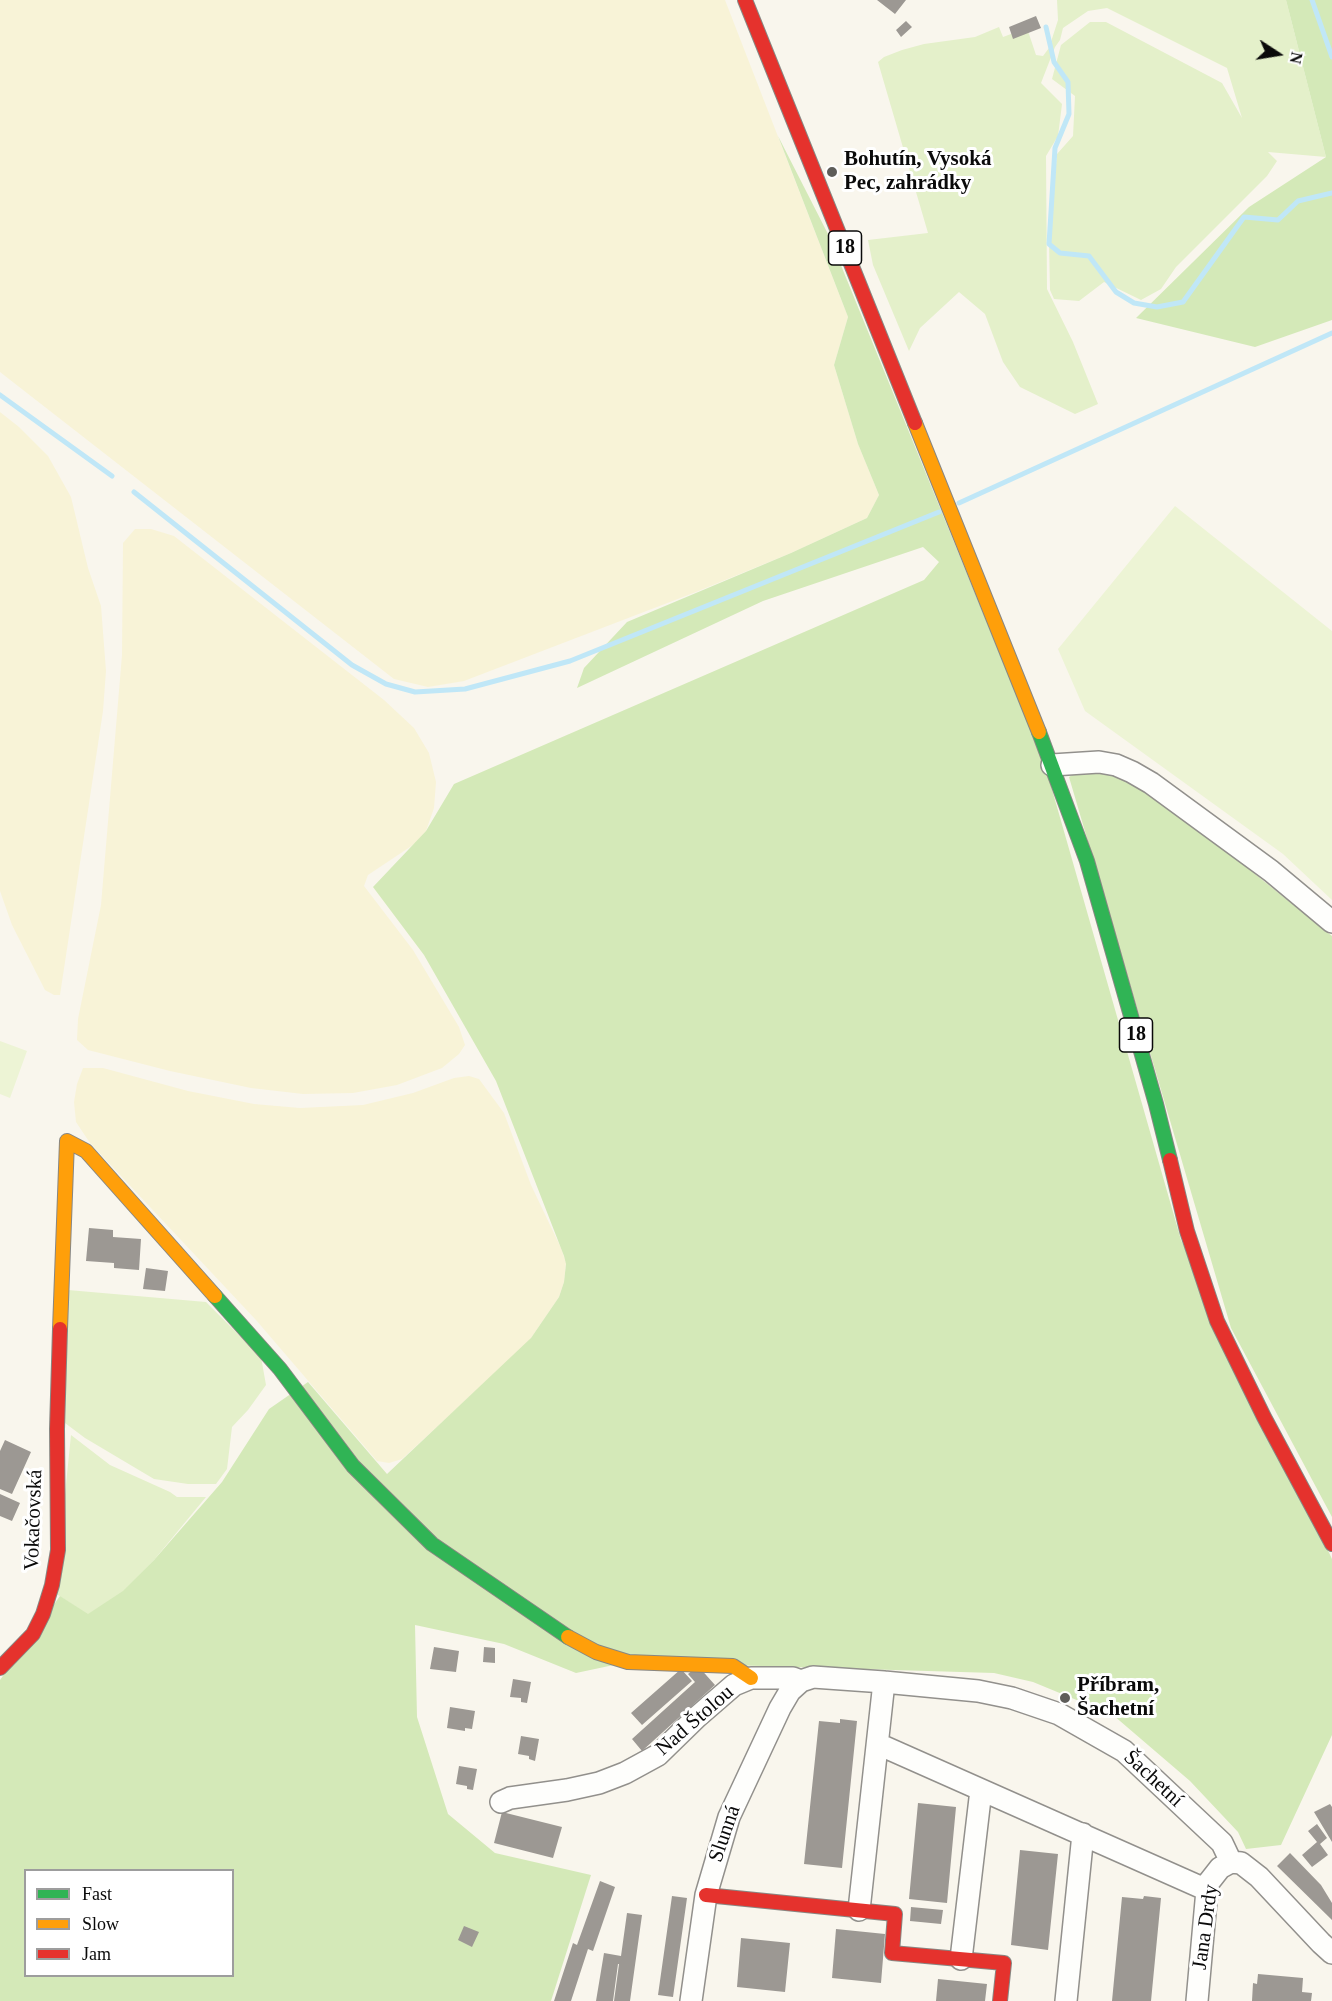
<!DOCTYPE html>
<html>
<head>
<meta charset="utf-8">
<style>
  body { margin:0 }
  #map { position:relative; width:1332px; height:2001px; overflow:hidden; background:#f9f6ed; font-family:"Times New Roman",serif }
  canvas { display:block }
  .legend { position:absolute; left:24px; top:1869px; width:210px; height:108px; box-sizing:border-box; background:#fff; border:2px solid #9d9d9d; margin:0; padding:8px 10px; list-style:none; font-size:18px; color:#0a0a0a }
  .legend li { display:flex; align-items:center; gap:12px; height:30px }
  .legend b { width:30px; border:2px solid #9d9d9d }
  .north { position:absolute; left:1248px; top:24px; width:60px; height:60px; -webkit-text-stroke:4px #fff; paint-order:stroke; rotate:102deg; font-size:16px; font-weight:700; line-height:24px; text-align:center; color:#0a0a0a }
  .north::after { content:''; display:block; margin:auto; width:21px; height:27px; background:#0a0a0a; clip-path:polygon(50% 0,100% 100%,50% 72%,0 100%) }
</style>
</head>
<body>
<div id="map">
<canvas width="1332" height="2001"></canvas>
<ul class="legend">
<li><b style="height:8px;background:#30b455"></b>Fast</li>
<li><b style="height:8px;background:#ff9f0a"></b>Slow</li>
<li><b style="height:8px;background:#e5322d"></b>Jam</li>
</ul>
<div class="north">N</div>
</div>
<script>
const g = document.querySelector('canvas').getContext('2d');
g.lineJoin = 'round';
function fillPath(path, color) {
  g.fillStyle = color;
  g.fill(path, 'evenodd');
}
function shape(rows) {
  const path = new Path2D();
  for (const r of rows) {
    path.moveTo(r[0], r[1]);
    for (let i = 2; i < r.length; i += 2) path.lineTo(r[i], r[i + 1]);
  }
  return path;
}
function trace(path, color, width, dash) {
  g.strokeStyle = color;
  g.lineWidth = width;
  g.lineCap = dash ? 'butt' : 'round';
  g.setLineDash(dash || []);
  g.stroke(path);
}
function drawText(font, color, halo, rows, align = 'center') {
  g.font = font + ' "Times New Roman",serif';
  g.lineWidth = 6;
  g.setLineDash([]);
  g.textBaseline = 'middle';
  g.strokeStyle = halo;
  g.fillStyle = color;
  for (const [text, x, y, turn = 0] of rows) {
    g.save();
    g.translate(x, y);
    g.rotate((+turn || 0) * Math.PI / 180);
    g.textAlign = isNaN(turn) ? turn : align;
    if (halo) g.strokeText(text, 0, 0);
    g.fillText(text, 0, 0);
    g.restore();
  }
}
fillPath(shape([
  [0,0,725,0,848,317,834,365,858,444,879,495,867,518,791,553,696,592,464,681,428,687,394,679,0,372],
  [0,412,19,427,48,456,71,497,88,568,101,606,106,671,103,711,60,995,54,995,45,990,12,925,0,891],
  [135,529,151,529,174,536,384,700,414,728,429,753,436,782,434,808,426,831,416,843,368,875,364,886,413,950,459,1027,465,1045,459,1054,442,1068,397,1085,353,1093,303,1094,251,1088,170,1071,88,1050,77,1040,78,1019,101,905,122,655,123,543],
  [83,1068,103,1068,188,1091,254,1104,300,1108,363,1105,413,1093,454,1078,469,1076,479,1079,504,1113,531,1185,561,1248,566,1263,564,1282,559,1297,527,1344,402,1459,389,1463,377,1461,256,1320,90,1143,76,1122,74,1102,77,1084]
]), '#f8f3d7');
fillPath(shape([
  [1057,0,1286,0,1326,157,1268,152,1277,161,1267,176,1176,267,1161,289,1141,300,1104,282,1079,301,1054,299,1050,290,1049,241,1057,154,1073,136,1075,96,1052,79,1061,45,1090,22,1106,22,1222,83,1242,118,1227,68,1107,8,1088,11,1063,28,1060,40,1055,47,1041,83,1062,104,1058,136,1046,156,1047,289,1073,342,1098,404,1075,414,1020,387,1003,362,985,314,959,292,920,328,909,351,873,265,868,240,928,233,878,62,884,57,902,50,924,44,975,37,999,27,1003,37,1027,28,1036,55,1043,56,1049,48,1058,20],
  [68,1290,206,1302,261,1357,266,1385,248,1410,232,1427,227,1469,216,1484,188,1484,154,1479,85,1438,65,1423],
  [71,1435,110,1465,170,1492,177,1497,206,1497,154,1560,121,1594,88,1615,55,1593]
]), '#e4f0ca');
fillPath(shape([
  [1286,0,1332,0,1332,320,1255,347,1136,318,1249,207,1326,157],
  [778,136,829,236,1045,765,1181,1240,1332,1559,1332,1735,1281,1845,1246,1849,1238,1832,1190,1781,1113,1715,1033,1682,994,1673,628,1662,576,1673,504,1644,415,1625,417,1717,448,1814,495,1853,591,1875,551,2001,0,2001,0,1680,60,1596,88,1614,123,1591,154,1560,222,1482,269,1409,308,1382,387,1474,531,1338,559,1297,564,1282,566,1264,564,1256,496,1081,424,955,373,887,426,831,454,784,924,580,939,562,923,547,763,601,577,688,584,668,627,622,791,553,867,518,879,495,858,444,834,365,848,317],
  [26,1870,232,1870,232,1976,26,1976],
  [1084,767,1118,770,1147,787,1332,936,1332,1517,1231,1328,1069,777]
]), '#d4e9b8');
fillPath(shape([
  [1175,506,1332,631,1332,900,1283,854,1085,711,1058,649],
  [0,1041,27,1051,10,1098,0,1094]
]), '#edf4d5');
trace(shape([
  [1312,0,1332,57],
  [1046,27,1054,62,1068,82,1069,114,1055,148,1049,244,1060,253,1089,256,1116,292,1134,303,1157,307,1183,302,1244,217,1278,220,1298,201,1332,193],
  [0,395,112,476],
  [134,492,352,665,386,684,415,692,465,689,570,661,939,512],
  [959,503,1332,333]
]), '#c0e7f7', 5);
fillPath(shape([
  [877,0,906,0,895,14],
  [1036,16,1041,28,1013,39,1009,27],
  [906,21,912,27,901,37,896,30],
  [89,1228,113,1230,113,1237,141,1239,139,1270,114,1268,114,1263,86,1261],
  [146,1268,168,1271,165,1291,143,1289],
  [5,1440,31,1452,12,1494,0,1489,0,1451],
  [0,1494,20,1503,12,1521,0,1516],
  [434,1647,459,1651,456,1672,430,1669],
  [484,1647,495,1648,495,1663,483,1662],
  [698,1666,715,1685,642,1751,632,1739,695,1682,688,1674],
  [681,1669,692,1681,642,1725,631,1713],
  [513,1679,531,1682,527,1703,521,1702,521,1698,510,1697],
  [450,1707,475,1711,472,1729,465,1728,465,1731,447,1728],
  [840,1719,857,1721,842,1868,804,1864,819,1721,840,1723],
  [521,1736,539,1739,535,1761,529,1759,529,1756,518,1754],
  [459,1766,477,1769,473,1790,467,1789,467,1786,456,1784],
  [918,1803,956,1807,947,1903,909,1899],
  [1330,1804,1332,1807,1332,1842,1314,1812],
  [502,1812,562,1827,553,1858,494,1843],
  [1317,1824,1327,1838,1320,1844,1328,1855,1312,1867,1302,1855,1317,1842,1308,1831],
  [1020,1850,1058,1854,1048,1950,1011,1945],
  [1290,1853,1321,1885,1332,1903,1332,1920,1277,1866],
  [600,1881,615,1887,593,1951,588,1949,571,2001,554,2001,573,1943,577,1945],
  [672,1896,687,1898,673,1997,658,1995],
  [1144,1896,1161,1898,1151,2001,1112,2001,1122,1897,1143,1899],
  [911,1907,943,1910,941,1924,910,1921],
  [627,1913,642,1915,630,2001,614,2001,619,1964,618,1964,613,2001,596,2001,604,1953,621,1956],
  [464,1926,479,1932,472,1947,458,1940],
  [836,1929,885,1934,881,1983,832,1978],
  [741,1938,790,1943,785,1992,737,1987],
  [1258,1974,1303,1978,1302,1992,1312,1993,1311,2001,1252,2001,1253,1983,1257,1984],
  [938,1979,987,1984,985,2001,936,2001]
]), '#9c9893');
const street = shape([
  [1052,765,1099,762,1116,765,1132,772,1151,783,1271,871,1332,922],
  [878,1744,1207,1890],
  [501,1802,510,1798,567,1790,599,1783,625,1773,658,1755,697,1717,734,1685,751,1678,793,1678,801,1681,813,1677,884,1682,978,1691,1012,1698,1059,1714,1124,1751,1222,1843,1231,1862],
  [1231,1862,1241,1863,1259,1877,1321,1943,1332,1953],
  [859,1910,884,1682],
  [961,1959,981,1790],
  [691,2001,706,1895,729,1817,780,1708,790,1691,801,1681],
  [1066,2001,1083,1834],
  [1197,2001,1207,1890,1209,1882,1220,1868,1231,1862]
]);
const fast = shape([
  [1039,732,1087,861,1156,1104,1170,1160],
  [215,1296,280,1369,353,1466,432,1544,568,1637]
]);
const slow = shape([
  [915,423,1039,732],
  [60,1329,67,1141,86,1151,215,1296],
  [568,1637,596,1652,628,1662,733,1666,751,1678]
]);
const jam = shape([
  [745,0,915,423],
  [1170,1160,1187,1231,1217,1321,1264,1417,1332,1544],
  [0,1668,33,1634,43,1614,52,1585,58,1550,57,1429,60,1329],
  [706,1895,895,1914,892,1953,1004,1963,1000,2001]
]);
trace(street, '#92908c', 24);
trace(fast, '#888783', 16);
trace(slow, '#888783', 16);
trace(jam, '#888783', 16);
trace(street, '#fefefc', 21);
trace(fast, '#30b455', 14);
trace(slow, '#ff9f0a', 14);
trace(jam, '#e5322d', 14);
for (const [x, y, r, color] of [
  [832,172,6,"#5e5d59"],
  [1065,1698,6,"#5e5d59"]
]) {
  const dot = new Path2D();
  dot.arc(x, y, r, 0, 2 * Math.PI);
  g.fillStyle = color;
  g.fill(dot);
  trace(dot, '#fff', 2);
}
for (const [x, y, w] of [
  [845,248,33],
  [1136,1035,33]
]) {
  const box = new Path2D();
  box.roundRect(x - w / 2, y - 17, w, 34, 4.5);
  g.fillStyle = '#fff';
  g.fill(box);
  trace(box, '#0a0a0a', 1.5);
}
drawText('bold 20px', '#0a0a0a', null, [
  ["18",845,248],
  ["18",1136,1035]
]);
drawText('bold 21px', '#0a0a0a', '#fff', [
  ["Bohutín, Vysoká",844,160],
  ["Pec, zahrádky",844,184],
  ["Příbram,",1077,1686],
  ["Šachetní",1077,1710]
], 'left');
drawText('21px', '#0a0a0a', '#fff', [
  ["Vokačovská",34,1520,-88],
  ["Nad Štolou",695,1721,-41],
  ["Šachetní",1153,1779,43],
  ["Slunná",725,1834,-71],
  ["Jana Drdy",1206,1927,-82]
]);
</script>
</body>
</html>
